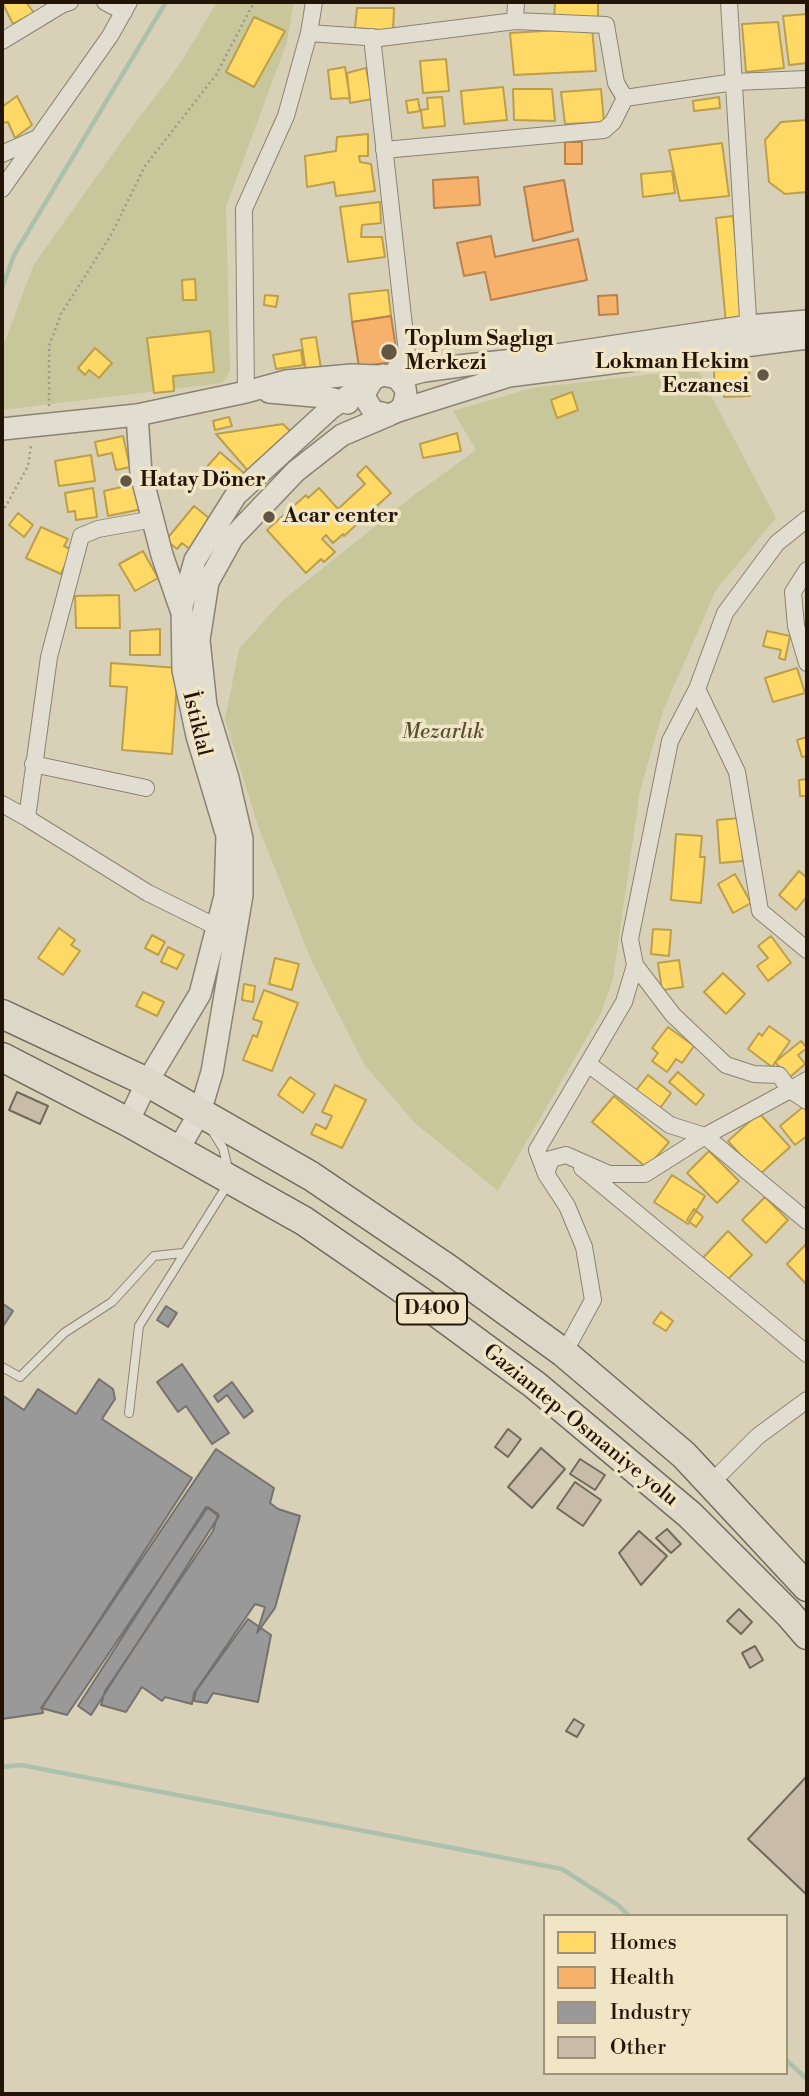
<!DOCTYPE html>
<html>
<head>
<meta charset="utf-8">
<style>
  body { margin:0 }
  #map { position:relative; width:809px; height:2096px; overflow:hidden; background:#d9d1b7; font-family:"Libre Bodoni",serif }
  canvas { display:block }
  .frame { position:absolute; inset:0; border:4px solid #241307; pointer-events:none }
  .legend { position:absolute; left:543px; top:1914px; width:245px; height:161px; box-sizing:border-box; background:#f0e6c6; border:2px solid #9e927a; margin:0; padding:9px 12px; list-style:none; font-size:21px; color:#241307 }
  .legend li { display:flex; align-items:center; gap:14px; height:35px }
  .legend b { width:35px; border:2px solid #9e927a }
</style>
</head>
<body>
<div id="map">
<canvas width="809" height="2096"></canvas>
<div class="frame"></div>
<ul class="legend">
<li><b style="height:19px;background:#ffd966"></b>Homes</li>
<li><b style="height:19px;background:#f6b26b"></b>Health</li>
<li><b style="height:19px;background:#999"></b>Industry</li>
<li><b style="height:19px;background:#c8bca9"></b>Other</li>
</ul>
</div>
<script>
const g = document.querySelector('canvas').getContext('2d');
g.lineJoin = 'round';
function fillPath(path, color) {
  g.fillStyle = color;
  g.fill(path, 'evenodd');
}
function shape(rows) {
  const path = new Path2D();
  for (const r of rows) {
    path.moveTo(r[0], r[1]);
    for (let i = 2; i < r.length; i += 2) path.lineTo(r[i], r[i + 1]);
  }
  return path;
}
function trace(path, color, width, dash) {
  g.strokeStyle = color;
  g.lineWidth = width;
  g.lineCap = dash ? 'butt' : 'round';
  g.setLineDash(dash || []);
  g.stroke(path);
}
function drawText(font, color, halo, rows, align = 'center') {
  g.font = font + ' "Libre Bodoni",serif';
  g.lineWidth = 7;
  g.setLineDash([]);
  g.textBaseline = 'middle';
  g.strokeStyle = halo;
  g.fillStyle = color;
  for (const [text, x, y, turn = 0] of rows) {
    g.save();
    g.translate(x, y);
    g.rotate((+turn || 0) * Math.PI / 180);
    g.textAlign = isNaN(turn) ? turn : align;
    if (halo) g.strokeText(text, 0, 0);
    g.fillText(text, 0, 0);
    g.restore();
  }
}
fillPath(shape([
  [217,2,294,2,287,42,226,207,230,371,222,383,2,410,2,349,34,264,126,135,180,64],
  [697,369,776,518,716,590,663,711,640,791,613,979,601,1013,498,1191,415,1123,365,1066,312,962,257,823,225,719,239,649,282,601,414,495,476,450,453,411,532,388]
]), '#c8c79b');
const homes = shape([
  [2,2,26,2,34,13,13,24,2,2],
  [555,2,598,2,598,21,554,20,555,2],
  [357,8,394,8,393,31,355,28,357,8],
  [807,14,807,63,789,65,783,16,807,14],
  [254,17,285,31,254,87,226,72,254,17],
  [778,22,784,68,746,72,742,24,778,22],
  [592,28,596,71,514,75,510,33,592,28],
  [446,59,449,91,423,93,420,61,446,59],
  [345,67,350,98,331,99,328,70,345,67],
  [366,68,372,99,350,103,347,73,366,68],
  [503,87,507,120,464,124,461,91,503,87],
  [513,89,552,89,555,121,514,120,513,89],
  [601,89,604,122,565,124,561,92,601,89],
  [17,96,32,125,15,138,8,122,2,123,2,107,17,96],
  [442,97,445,126,423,128,421,110,428,109,427,98,442,97],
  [719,97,720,108,694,111,693,101,719,97],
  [418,99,420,111,408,113,406,101,418,99],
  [807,120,807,192,785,194,769,182,765,140,781,122,807,120],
  [368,134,368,156,359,156,360,162,371,164,375,191,336,196,334,182,307,187,305,156,336,151,337,137,368,134],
  [722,143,729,196,680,201,669,150,722,143],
  [672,171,675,193,643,197,641,174,672,171],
  [380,202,381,223,362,225,361,237,382,237,385,257,348,262,340,207,380,202],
  [733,216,743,322,726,323,716,218,733,216],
  [195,279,196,300,183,300,182,280,195,279],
  [388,290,391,316,352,322,349,294,388,290],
  [265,295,278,296,276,307,264,305,265,295],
  [210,331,214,372,173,376,174,391,154,393,147,338,210,331],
  [316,337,321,369,306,372,301,339,316,337],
  [95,348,112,363,99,378,89,370,85,375,78,368,95,348],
  [301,350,303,365,276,369,273,355,301,350],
  [749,370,750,396,724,397,724,390,715,391,714,371,749,370],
  [572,392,578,410,557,418,551,400,572,392],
  [229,417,232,426,215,430,213,421,229,417],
  [283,424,292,433,249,472,216,434,283,424],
  [457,433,461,451,423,458,420,444,457,433],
  [123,436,130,467,116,470,112,453,98,456,95,442,123,436],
  [220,452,246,475,239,483,226,472,212,488,199,476,220,452],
  [91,455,95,481,59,486,55,461,91,455],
  [366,466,391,493,344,536,343,534,333,543,326,535,322,539,335,552,324,562,321,559,306,573,267,530,306,495,308,498,319,488,338,509,365,484,357,475,366,466],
  [135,484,142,509,108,516,104,491,135,484],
  [93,488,97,517,76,520,75,511,68,512,65,493,93,488],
  [194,506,214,522,191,550,182,543,177,549,166,540,194,506],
  [18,513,33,525,24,537,9,525,18,513],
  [41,527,68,539,64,546,72,550,61,574,26,558,41,527],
  [143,551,158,578,135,591,119,564,143,551],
  [119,595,120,628,76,628,75,596,119,595],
  [160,629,160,655,130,655,130,631,160,629],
  [767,631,790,636,785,660,779,658,781,650,763,646,767,631],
  [111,663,178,668,172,754,122,750,127,687,110,686,111,663],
  [797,668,805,693,773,702,765,678,797,668],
  [807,737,807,756,802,757,797,740,807,737],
  [807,779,807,796,800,796,799,780,807,779],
  [740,818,743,861,720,863,717,820,740,818],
  [676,834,702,836,700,857,705,857,701,903,671,900,676,834],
  [799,871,807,878,807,896,796,910,779,895,799,871],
  [735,874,751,903,733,913,718,884,735,874],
  [59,928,75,940,71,945,80,951,63,975,38,958,59,928],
  [653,929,671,930,669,956,651,954,653,929],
  [152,935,165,942,158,955,145,948,152,935],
  [771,936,791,963,768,981,757,966,768,958,758,946,771,936],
  [168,947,184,955,177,969,161,962,168,947],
  [275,958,299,964,292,990,269,984,275,958],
  [679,960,683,987,662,990,658,963,679,960],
  [723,973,745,994,726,1014,704,992,723,973],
  [244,984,255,986,253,1002,242,1000,244,984],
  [264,990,298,1003,272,1071,243,1060,253,1035,257,1037,262,1022,253,1019,264,990],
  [143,992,164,1002,157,1016,136,1006,143,992],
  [769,1026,790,1041,772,1067,748,1049,759,1033,762,1036,769,1026],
  [668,1027,694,1046,682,1063,676,1059,667,1072,652,1061,658,1053,652,1048,668,1027],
  [801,1041,807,1048,798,1055,805,1064,789,1078,775,1062,801,1041],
  [678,1072,704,1095,696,1105,669,1082,678,1072],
  [648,1075,671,1093,658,1111,634,1093,648,1075],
  [290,1077,315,1094,303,1113,278,1095,290,1077],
  [335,1085,366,1100,342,1148,311,1134,316,1124,326,1129,332,1116,322,1112,335,1085],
  [614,1096,669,1142,647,1168,592,1122,614,1096],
  [803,1107,807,1112,807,1136,795,1145,780,1126,803,1107],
  [759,1113,790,1147,759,1175,728,1141,759,1113],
  [709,1151,739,1181,717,1203,687,1173,709,1151],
  [672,1175,705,1196,688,1224,654,1202,672,1175],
  [765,1197,788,1220,766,1243,742,1220,765,1197],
  [694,1209,703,1217,696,1227,687,1220,694,1209],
  [728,1231,752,1255,725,1282,702,1259,728,1231],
  [807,1243,807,1285,787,1264,807,1243],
  [661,1312,673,1321,666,1331,653,1323,661,1312]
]);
fillPath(homes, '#ffd966');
trace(homes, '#bd9e4a', 2);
const health = shape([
  [565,142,582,142,582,164,565,164,565,142],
  [478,177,480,205,434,208,433,180,478,177],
  [564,180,573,231,533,241,524,187,564,180],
  [491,236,495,257,578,239,587,280,491,300,485,272,464,276,457,243,491,236],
  [617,295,618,314,599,315,598,296,617,295],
  [391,316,398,361,359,367,352,322,391,316]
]);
fillPath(health, '#f6b26b');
trace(health, '#b7824d', 2);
const industry = shape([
  [2,1303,13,1311,2,1328,2,1303],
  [166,1306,177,1313,168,1327,157,1320,166,1306],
  [182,1364,229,1433,212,1444,186,1406,178,1412,157,1382,182,1364],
  [99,1379,113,1389,115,1399,102,1419,192,1478,42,1708,43,1713,2,1719,2,1395,24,1410,38,1389,76,1414,99,1379],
  [232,1382,253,1411,244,1418,227,1395,218,1402,214,1396,232,1382],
  [216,1449,274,1488,270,1503,278,1509,300,1516,275,1608,257,1633,265,1607,255,1604,194,1693,192,1704,165,1697,162,1701,142,1687,126,1712,101,1705,105,1691,213,1531,218,1514,208,1507,67,1715,41,1708,216,1449],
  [206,1507,219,1516,91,1715,78,1706,206,1507],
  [248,1619,271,1635,258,1702,213,1693,207,1703,194,1701,196,1691,248,1619]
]);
fillPath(industry, '#999');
trace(industry, '#76716d', 2);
trace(shape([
  [2,288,14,255,166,2],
  [2,1767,21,1765,562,1869,618,1905,629,1916],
  [786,2060,807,2079]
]), '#acc1ab', 4.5);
const building = shape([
  [17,1092,48,1106,40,1124,9,1110,17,1092],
  [508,1429,521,1439,508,1457,495,1447,508,1429],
  [541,1448,565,1469,532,1508,508,1487,541,1448],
  [580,1459,605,1475,595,1490,570,1474,580,1459],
  [575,1482,601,1500,583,1526,557,1508,575,1482],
  [667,1529,681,1544,671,1553,656,1538,667,1529],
  [639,1531,667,1556,641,1585,619,1553,639,1531],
  [739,1609,752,1622,741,1634,727,1621,739,1609],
  [755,1646,763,1660,750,1668,742,1653,755,1646],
  [574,1719,584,1725,577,1737,566,1731,574,1719],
  [807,1776,807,1895,748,1839,807,1776]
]);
fillPath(building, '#c8bca9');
trace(building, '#706a5b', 2);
const service = shape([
  [211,1129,223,1148,228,1169],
  [2,1367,20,1377,64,1333,112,1302,154,1256,183,1253],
  [129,1413,139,1326,228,1184]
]);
const minor = shape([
  [105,2,124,12],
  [516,2,515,21,606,25,616,83,625,98,734,82,807,79],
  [729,2,749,335],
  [309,33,380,38,515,21],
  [372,37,407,353,390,375],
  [2,41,63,4,70,2],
  [384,150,604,130,613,122,625,98],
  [2,154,35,139],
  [2,189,110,36,129,2],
  [246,392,244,209,286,116,309,33,314,2],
  [154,519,98,529,81,536,49,657,27,818,148,893,217,927],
  [807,570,793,592,796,626,807,663],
  [697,689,737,772,760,911,807,950],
  [33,764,146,788],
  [2,804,27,818],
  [635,965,673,1015,726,1065,754,1074,779,1075,790,1090,807,1080],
  [588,1064,670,1125,705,1136,807,1221],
  [582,1168,807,1354],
  [546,1174,537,1150,624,1002,635,965,630,939,670,741,697,689,725,613,777,543,807,519],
  [564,1353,593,1300,584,1247,567,1206,546,1174,551,1159,566,1155,609,1174,645,1174,705,1136,790,1090,807,1101],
  [710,1484,758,1436,807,1400]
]);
const tertiary = shape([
  [397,378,405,388,406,395,403,406,398,411,389,415,373,411,365,398,366,391,373,379,383,375,397,378,424,371,467,365,543,357,749,326,807,321],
  [269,392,325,397,348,403],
  [398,411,509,376,807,338],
  [137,415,141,474,162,555,181,610],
  [2,429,137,415,246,392,286,381,351,375,379,376],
  [128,1122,147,1082,200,994,225,896,227,836,197,736,183,670,182,606,195,560,236,495,331,408,373,379],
  [178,1150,200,1112,212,1072,242,895,242,839,228,778,206,706,199,640,208,582,233,537,296,471,342,435,389,415]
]);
const trunk = shape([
  [2,1014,147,1082,311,1176,447,1268,564,1353,684,1455,807,1587],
  [2,1057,128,1122,304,1221,436,1312,535,1385,690,1515,789,1614,807,1635]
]);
trace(service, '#8a8373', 10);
trace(minor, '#8a8373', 18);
trace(tertiary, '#8a8373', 24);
trace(trunk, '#706a5b', 31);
trace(shape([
  [49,406,49,346,61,314,111,235,145,166,216,75,254,2],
  [2,513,28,466,31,446]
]), '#9d988d', 2.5, [2, 3.5]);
trace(service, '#e1ddd0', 8);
trace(minor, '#e1ddd0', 16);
trace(tertiary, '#e1ddd0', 21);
trace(trunk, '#dcd7c8', 28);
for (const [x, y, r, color] of [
  [389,352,9,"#635645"],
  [763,375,7,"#635645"],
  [126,481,7,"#635645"],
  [269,517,7,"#635645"]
]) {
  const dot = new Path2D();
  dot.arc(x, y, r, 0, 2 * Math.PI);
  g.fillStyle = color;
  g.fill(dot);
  trace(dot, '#f0e6c6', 2.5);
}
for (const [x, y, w] of [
  [432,1309,70]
]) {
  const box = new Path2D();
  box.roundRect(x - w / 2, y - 15.5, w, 31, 5);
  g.fillStyle = '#f0e6c6';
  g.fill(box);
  trace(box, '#241307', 2);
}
drawText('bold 19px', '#241307', null, [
  ["D400",432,1309]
]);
drawText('bold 21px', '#241307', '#f0e6c6', [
  ["Toplum Saglıgı",405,340],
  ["Merkezi",405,364],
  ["Lokman Hekim",749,363,"right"],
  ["Eczanesi",749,387,"right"],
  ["Hatay Döner",140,481],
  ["Acar center",283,517]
], 'left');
drawText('21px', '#241307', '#f0e6c6', [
  ["İstiklal",196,724,76],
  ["Gaziantep-Osmaniye yolu",580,1426,39]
]);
drawText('italic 21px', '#584f33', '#f0e6c6', [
  ["Mezarlık",443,733]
]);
</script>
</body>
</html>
